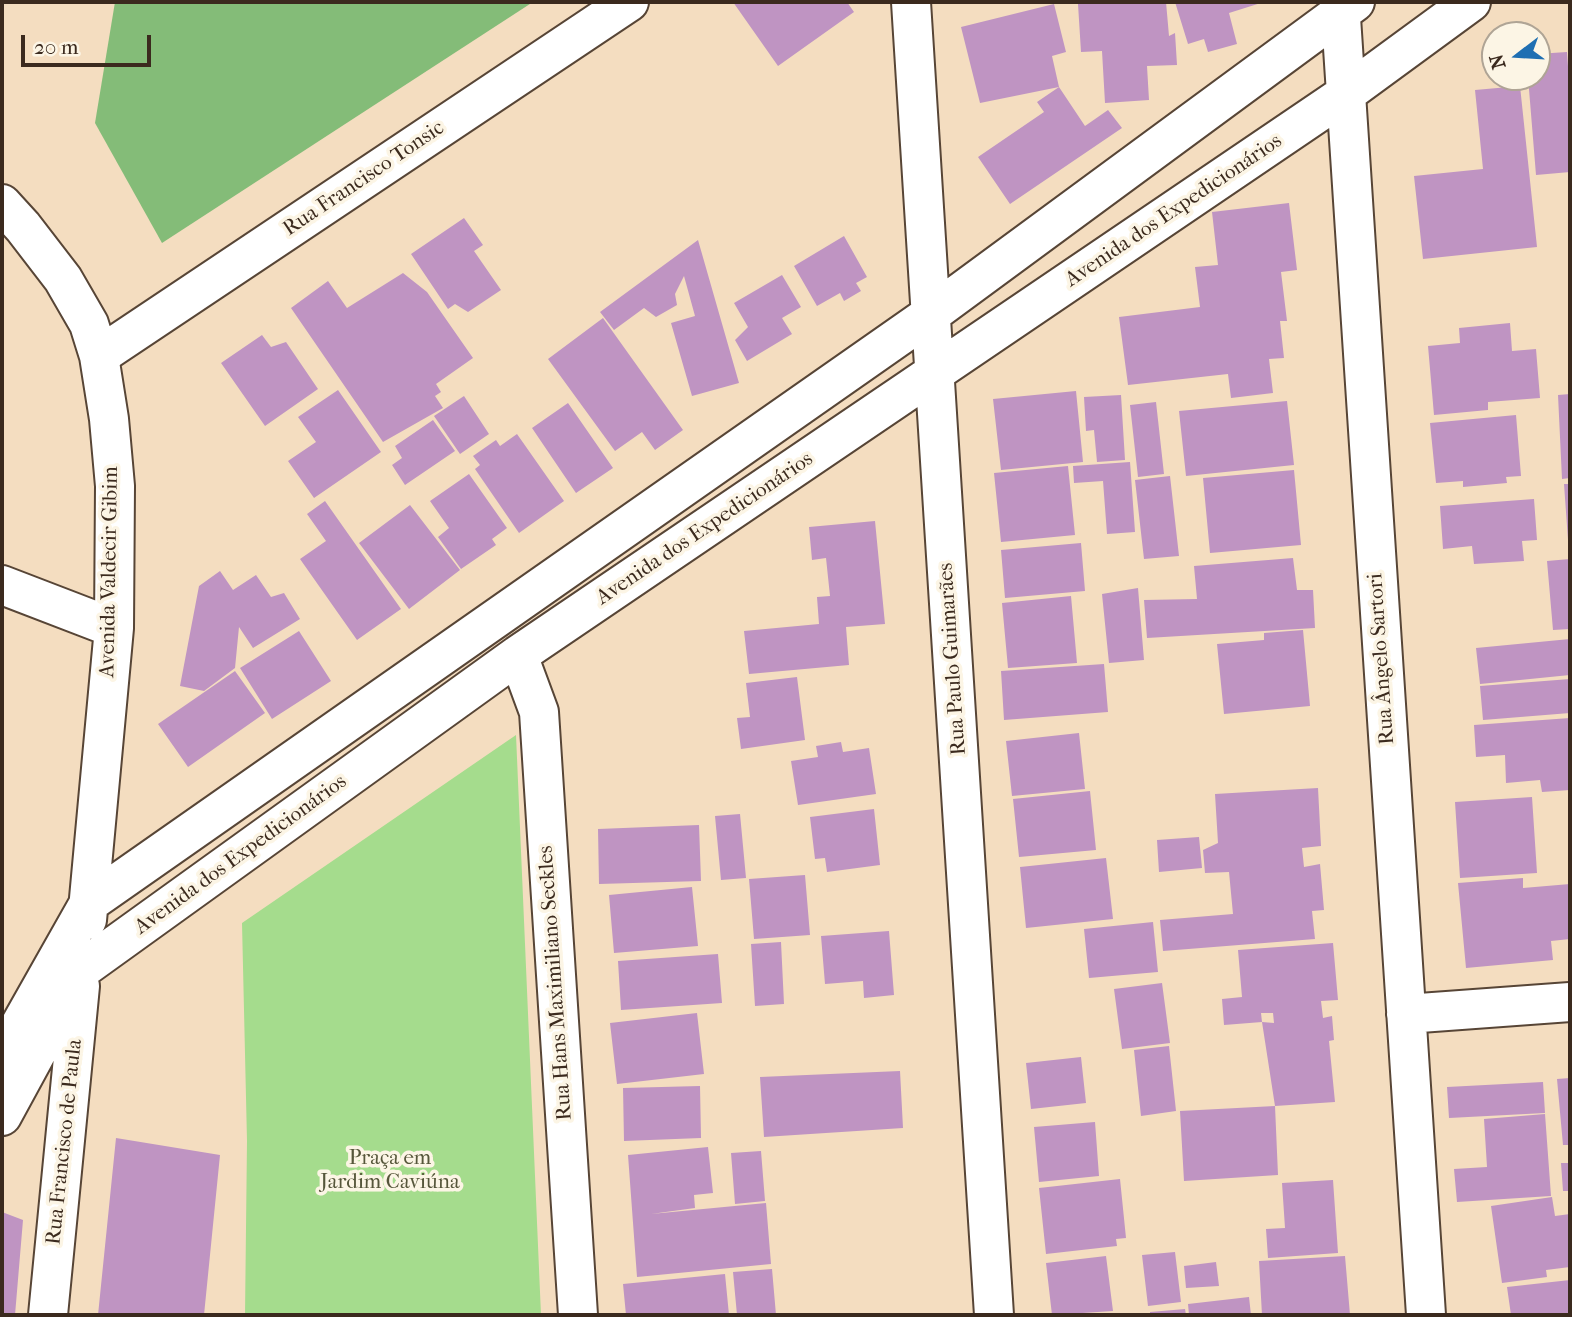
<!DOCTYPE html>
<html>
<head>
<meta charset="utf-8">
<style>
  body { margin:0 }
  #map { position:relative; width:1572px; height:1317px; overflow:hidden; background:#f4ddc0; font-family:"IM FELL French Canon",serif }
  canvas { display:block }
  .frame { position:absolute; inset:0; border:4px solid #3b2a1e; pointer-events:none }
  .north { position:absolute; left:1481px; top:21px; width:70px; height:70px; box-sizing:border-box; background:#fcf5e5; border:2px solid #afa495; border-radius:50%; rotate:253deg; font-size:19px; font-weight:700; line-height:28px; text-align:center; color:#3b2a1e }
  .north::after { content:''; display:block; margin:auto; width:24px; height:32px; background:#1f6fb2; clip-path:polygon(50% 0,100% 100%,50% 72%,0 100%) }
  .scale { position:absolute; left:21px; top:35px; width:130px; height:32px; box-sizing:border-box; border:4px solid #3b2a1e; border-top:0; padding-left:9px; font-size:21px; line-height:24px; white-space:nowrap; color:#3b2a1e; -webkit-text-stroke:5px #fcf5e5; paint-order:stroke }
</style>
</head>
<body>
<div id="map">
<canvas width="1572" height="1317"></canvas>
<div class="frame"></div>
<div class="north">N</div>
<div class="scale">20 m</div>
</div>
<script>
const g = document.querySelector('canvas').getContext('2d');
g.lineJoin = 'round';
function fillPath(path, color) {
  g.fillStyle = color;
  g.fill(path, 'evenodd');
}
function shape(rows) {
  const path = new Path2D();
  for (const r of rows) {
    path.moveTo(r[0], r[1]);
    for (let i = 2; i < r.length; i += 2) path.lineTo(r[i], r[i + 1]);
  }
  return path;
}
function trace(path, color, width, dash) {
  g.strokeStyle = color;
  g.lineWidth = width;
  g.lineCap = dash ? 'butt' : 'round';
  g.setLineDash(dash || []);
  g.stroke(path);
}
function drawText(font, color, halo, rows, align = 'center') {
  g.font = font + ' "IM FELL French Canon",serif';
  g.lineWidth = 7;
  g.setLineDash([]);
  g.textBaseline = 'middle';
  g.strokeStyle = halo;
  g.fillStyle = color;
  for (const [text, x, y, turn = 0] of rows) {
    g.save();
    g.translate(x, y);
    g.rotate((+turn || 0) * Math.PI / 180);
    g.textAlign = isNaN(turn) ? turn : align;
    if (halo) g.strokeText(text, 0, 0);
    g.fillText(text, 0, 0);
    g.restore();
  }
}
fillPath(shape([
  [516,735,541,1315,245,1315,247,1141,242,923]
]), '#a5dc8d');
fillPath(shape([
  [115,2,533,2,162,243,95,123]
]), '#84bc78');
fillPath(shape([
  [733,2,847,2,854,12,778,66],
  [1102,2,1166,2,1169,36,1175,33,1177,65,1147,66,1149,100,1105,103,1102,51,1081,52,1078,4],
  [1175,2,1264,2,1229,13,1237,44,1208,52,1204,39,1188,44],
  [1054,4,1066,52,1052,56,1059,87,980,103,961,27],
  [1567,52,1570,95,1570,172,1536,175,1528,77,1537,77,1537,54],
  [1520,86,1537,247,1423,259,1414,176,1483,169,1475,90],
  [1059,87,1085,126,1108,110,1122,128,1010,204,978,157,1044,112,1037,102],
  [1289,203,1297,270,1281,272,1287,321,1280,321,1284,358,1269,359,1273,393,1231,398,1228,374,1128,385,1119,317,1200,307,1195,267,1218,265,1212,212],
  [464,218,483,245,474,251,501,290,468,312,455,304,448,309,411,254],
  [844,236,867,277,856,283,861,291,844,301,840,293,817,306,794,266],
  [698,240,739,383,692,396,671,323,695,316,684,276,675,294,677,305,656,317,644,308,614,330,600,312],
  [403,273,427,292,473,358,436,384,441,392,435,396,443,408,383,442,291,308,328,281,347,308],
  [782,275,801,307,782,318,792,334,747,361,735,340,748,327,734,303],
  [603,318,683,430,655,450,642,432,615,451,548,359],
  [1510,323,1512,351,1536,349,1540,398,1488,402,1488,410,1434,415,1428,346,1460,343,1459,328],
  [262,335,271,347,286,342,318,389,265,426,221,363],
  [338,390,381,452,314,498,288,461,316,442,298,417],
  [1076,391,1083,462,1001,470,993,399],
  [1570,394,1570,478,1562,479,1558,395],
  [1121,395,1125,460,1097,462,1094,430,1086,431,1084,397],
  [464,396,489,434,460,454,434,416],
  [1287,401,1294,465,1186,476,1179,411],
  [1156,402,1164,474,1138,477,1130,405],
  [568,403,613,468,576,493,532,428],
  [1516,415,1521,476,1506,477,1507,483,1463,487,1463,481,1436,483,1430,423],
  [433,420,455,451,405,485,392,465,402,458,395,446],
  [517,434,564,501,519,533,475,469,480,465,473,456,496,440,500,446],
  [1130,462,1135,532,1107,534,1103,481,1074,483,1073,466],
  [1068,466,1075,535,1001,542,994,473],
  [1294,470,1301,545,1210,553,1203,478],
  [469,474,507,528,492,539,496,545,461,569,438,537,449,528,430,501],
  [1170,476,1179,556,1144,559,1135,480],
  [1564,484,1570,484,1570,540,1568,540],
  [1534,499,1537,540,1522,541,1524,561,1474,564,1472,546,1443,549,1440,506],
  [325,501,401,609,357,640,300,559,326,541,307,514],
  [410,505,460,570,409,609,359,543],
  [875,521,885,624,846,627,849,665,749,674,744,631,819,624,817,597,830,596,826,558,812,560,809,527],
  [1081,543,1085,591,1005,598,1001,550],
  [1293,558,1297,590,1313,590,1315,628,1147,638,1144,600,1197,599,1194,566],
  [1570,559,1570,629,1553,630,1547,561],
  [220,571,233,590,256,575,271,597,284,593,300,619,253,648,239,627,235,668,204,691,180,686,199,586],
  [1138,588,1144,660,1109,663,1102,594],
  [1071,596,1077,663,1008,668,1002,603],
  [1303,630,1310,706,1224,714,1217,644,1264,640,1264,633],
  [299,631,331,681,272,719,240,668],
  [1570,639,1570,675,1480,684,1476,648],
  [1104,664,1108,712,1004,720,1001,671],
  [235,671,265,713,188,767,158,724],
  [797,677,805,740,741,749,737,718,750,717,746,683],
  [1570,679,1570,713,1483,720,1480,686],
  [1570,718,1570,790,1542,792,1540,780,1506,783,1505,755,1476,757,1474,725],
  [1079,733,1085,789,1012,796,1006,741],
  [841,742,843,752,869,748,876,794,798,805,791,761,818,757,816,746],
  [1318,788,1321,846,1302,848,1304,867,1320,864,1324,910,1312,911,1315,939,1163,951,1160,920,1233,914,1229,872,1205,873,1203,850,1218,843,1215,794],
  [1090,791,1096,850,1019,857,1013,799],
  [1532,797,1537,873,1460,878,1455,802],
  [874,809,880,865,827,872,825,858,815,859,810,817],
  [740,814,746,878,721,880,715,816],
  [699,825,701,881,599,884,598,829],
  [1199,837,1202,868,1159,872,1157,840],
  [1106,858,1113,919,1026,928,1020,867],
  [805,875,810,935,754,939,749,879],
  [1523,878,1523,888,1570,884,1570,939,1551,941,1553,960,1466,968,1458,883],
  [692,887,698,946,614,953,609,895],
  [1153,922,1158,972,1089,978,1084,929],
  [889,931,894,995,864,998,863,981,825,984,821,936],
  [781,942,784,1004,755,1006,751,944],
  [1333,943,1338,1000,1321,1001,1323,1018,1332,1016,1334,1040,1329,1041,1335,1102,1275,1106,1262,1022,1274,1023,1273,1013,1261,1013,1262,1022,1224,1025,1222,999,1242,997,1238,950],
  [718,954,722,1003,621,1010,618,961],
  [1162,983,1170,1043,1122,1049,1114,989],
  [697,1013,704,1074,617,1084,610,1023],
  [1169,1046,1176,1111,1141,1116,1134,1050],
  [1081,1057,1086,1103,1031,1109,1026,1063],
  [900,1071,903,1128,764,1137,760,1077],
  [1570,1078,1570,1145,1563,1145,1557,1079],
  [1543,1082,1545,1113,1449,1118,1447,1087],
  [700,1086,701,1138,624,1141,623,1088],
  [1275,1106,1278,1175,1184,1181,1180,1111],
  [1545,1114,1551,1196,1457,1202,1454,1169,1487,1167,1484,1119],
  [1095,1122,1099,1176,1039,1182,1034,1127],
  [116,1138,220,1155,204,1315,98,1315],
  [708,1147,713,1193,694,1195,695,1208,651,1214,766,1203,771,1264,637,1277,628,1155],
  [761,1151,765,1201,735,1204,731,1153],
  [1561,1163,1570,1163,1570,1191,1563,1191],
  [1120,1179,1126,1238,1116,1239,1117,1246,1046,1254,1039,1188],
  [1333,1180,1338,1253,1268,1258,1266,1229,1285,1228,1282,1183],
  [1552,1197,1555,1216,1570,1214,1570,1267,1546,1270,1547,1277,1502,1283,1491,1206],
  [2,1212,23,1220,15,1315,2,1315],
  [1175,1252,1181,1302,1148,1306,1142,1255],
  [1106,1256,1113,1311,1052,1315,1046,1263],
  [1345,1256,1350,1315,1262,1315,1259,1261],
  [1216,1262,1219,1286,1186,1288,1184,1266],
  [772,1269,776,1315,737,1315,733,1272],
  [725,1274,729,1315,626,1315,623,1284],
  [1570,1280,1570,1315,1511,1315,1507,1287],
  [1249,1297,1251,1315,1189,1315,1188,1304],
  [1185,1309,1186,1315,1150,1315,1150,1312]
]), '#bf94c2');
const minor = shape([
  [911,2,994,1315],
  [1340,2,1426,1315],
  [2,204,23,227,63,279,89,324,99,356,109,419,115,486,114,628,87,920],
  [99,356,629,2],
  [2,585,114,628],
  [518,655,539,712,578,1315],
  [1406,1014,1570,1002],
  [2,1057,89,903,931,314,1355,2],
  [2,1116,82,969,518,655,1344,95,1471,2],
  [48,1315,80,986]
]);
trace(minor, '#574536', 42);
trace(minor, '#fff', 38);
drawText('21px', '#3b2a1e', '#fcf5e5', [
  ["Rua Francisco Tonsic",364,179,-34],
  ["Avenida dos Expedicionários",1174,211,-34],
  ["Avenida dos Expedicionários",705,529,-34],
  ["Avenida Valdecir Gibim",110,572,-89],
  ["Rua Paulo Guimarães",953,659,-94],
  ["Rua Ângelo Sartori",1382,659,-94],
  ["Avenida dos Expedicionários",241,855,-36],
  ["Rua Hans Maximiliano Seckles",556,983,-94],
  ["Rua Francisco de Paula",65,1142,-84]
]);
drawText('21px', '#56563a', '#fcf5e5', [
  ["Praça em",390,1159],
  ["Jardim Caviúna",390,1183]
]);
</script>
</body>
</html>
